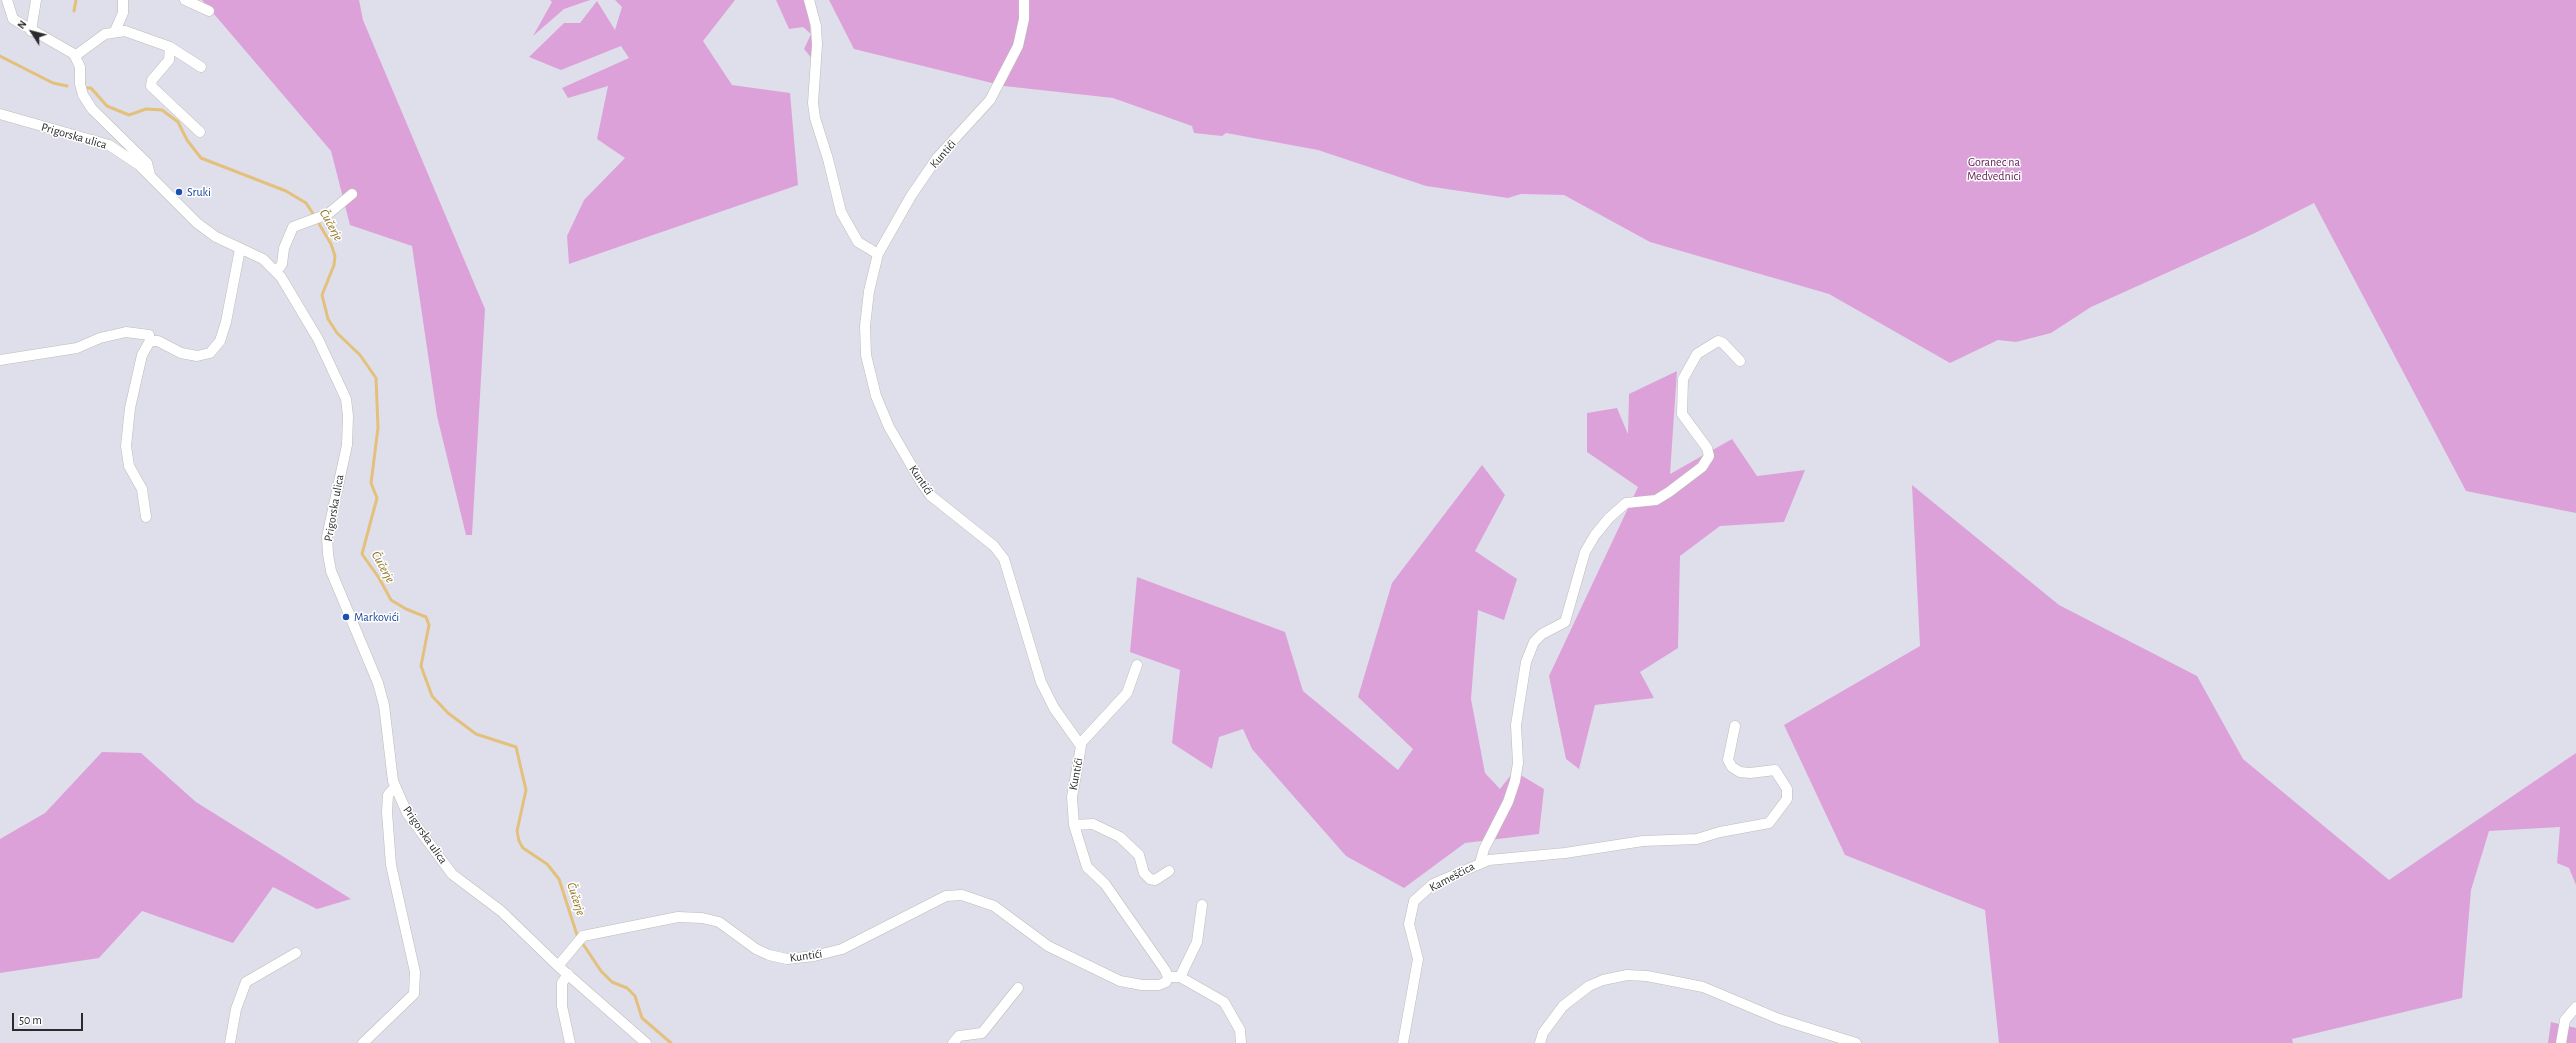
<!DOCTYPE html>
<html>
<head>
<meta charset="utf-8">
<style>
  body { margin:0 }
  #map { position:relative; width:2576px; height:1043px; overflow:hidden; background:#dfdfec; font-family:"Alegreya Sans",sans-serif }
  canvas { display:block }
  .north { position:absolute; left:12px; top:12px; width:40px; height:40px; -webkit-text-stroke:3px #fff; paint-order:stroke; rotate:306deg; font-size:11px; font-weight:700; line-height:16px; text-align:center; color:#2b2b2b }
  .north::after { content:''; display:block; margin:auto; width:14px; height:18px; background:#2b2b2b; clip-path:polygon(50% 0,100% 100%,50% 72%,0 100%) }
  .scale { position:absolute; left:12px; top:1013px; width:71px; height:18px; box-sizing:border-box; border:2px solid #2b2b2b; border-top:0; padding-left:5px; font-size:12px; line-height:14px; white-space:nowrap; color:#2b2b2b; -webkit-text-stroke:3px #fff; paint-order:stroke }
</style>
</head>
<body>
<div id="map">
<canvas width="2576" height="1043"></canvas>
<div class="north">N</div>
<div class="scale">50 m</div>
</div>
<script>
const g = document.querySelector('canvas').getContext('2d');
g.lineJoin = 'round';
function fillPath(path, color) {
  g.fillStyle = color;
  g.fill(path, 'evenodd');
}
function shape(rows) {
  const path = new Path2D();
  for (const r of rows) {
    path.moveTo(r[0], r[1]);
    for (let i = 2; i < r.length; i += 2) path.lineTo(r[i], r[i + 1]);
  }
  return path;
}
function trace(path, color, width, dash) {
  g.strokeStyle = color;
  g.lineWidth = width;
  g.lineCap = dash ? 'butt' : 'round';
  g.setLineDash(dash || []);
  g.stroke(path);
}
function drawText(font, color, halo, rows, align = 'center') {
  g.font = font + ' "Alegreya Sans",sans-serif';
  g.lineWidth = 3;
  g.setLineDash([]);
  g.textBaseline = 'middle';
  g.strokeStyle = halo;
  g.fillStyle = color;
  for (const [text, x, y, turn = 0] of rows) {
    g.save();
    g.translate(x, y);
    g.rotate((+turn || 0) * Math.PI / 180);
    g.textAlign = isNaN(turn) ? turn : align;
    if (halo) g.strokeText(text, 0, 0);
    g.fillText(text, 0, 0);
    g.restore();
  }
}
fillPath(shape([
  [202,0,359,0,363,20,485,309,472,535,466,535,437,416,412,246,350,225,331,151],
  [550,0,590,0,564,9,533,36,552,2],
  [615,0,735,0,703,41,732,85,790,93,798,185,569,264,567,236,584,200,625,158,597,139,608,86,568,98,562,88,629,58,621,46,561,70,529,57,564,23,580,23,597,1,615,30,622,7],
  [776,0,807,0,814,61,804,49,811,34,803,27,789,29],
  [829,0,2576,0,2576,513,2466,491,2314,203,2255,233,2091,307,2051,333,2016,342,1998,340,1950,363,1829,294,1650,242,1564,195,1521,194,1508,198,1426,186,1318,150,1226,133,1222,136,1194,133,1192,126,1113,98,1004,86,854,49],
  [1677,371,1670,474,1732,439,1757,476,1805,470,1784,522,1720,526,1680,556,1678,648,1640,672,1654,698,1595,705,1579,769,1566,759,1549,676,1638,487,1587,452,1587,413,1617,408,1628,434,1629,394],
  [1482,465,1505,495,1475,551,1517,579,1504,620,1478,610,1471,699,1485,773,1500,789,1514,771,1544,789,1539,834,1465,843,1404,888,1346,856,1252,749,1243,729,1219,737,1212,769,1172,743,1180,670,1130,652,1137,577,1285,632,1303,691,1398,770,1413,749,1358,697,1392,583],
  [1912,485,2059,605,2197,676,2243,759,2389,880,2576,753,2576,885,2569,868,2557,863,2560,827,2489,831,2471,890,2462,998,2292,1039,2293,1043,1999,1043,1985,910,1845,855,1784,725,1920,646],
  [102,752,141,753,196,802,351,899,317,909,273,887,233,943,142,911,99,958,0,973,0,839,45,813],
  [2551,1022,2576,1028,2576,1043,2548,1043]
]), '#dda1da');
trace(shape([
  [74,11,76,0],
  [0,56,53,83,67,86],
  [87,88,91,88,107,106,129,115,146,109,162,110,178,122,187,140,201,158,286,191,306,203,312,212,331,244,335,256,334,265,322,295,328,319,337,333,360,355,376,378,378,428,371,483,377,498,362,554,379,578,391,600,406,609,426,617,429,625,421,666,432,696,448,713,476,734,516,747,526,790,517,831,519,841,523,848,547,864,559,879,577,935,601,971,612,982,627,988,635,996,642,1018,671,1043]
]), '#e3c07c', 3);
const minor = shape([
  [7,0,13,19,74,54,80,67,80,84,83,95,92,109,147,163,150,175],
  [185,0,209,11],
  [809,0,816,26,817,45,813,103,815,118,828,159,841,212,858,242,878,254],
  [31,31,36,0],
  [115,31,123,13,123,0],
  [170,47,169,60,152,80,151,86,200,132],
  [75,56,105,34,125,31,170,47,201,67],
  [0,114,109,145,139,165,197,223,216,237,263,259,281,277,318,339,346,399,348,416,347,445,327,537,328,554,331,571,378,683,384,705,393,781,407,813,452,874,501,911,558,966,646,1043],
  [276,272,282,264,284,248,293,227,328,214,352,194],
  [0,360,77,348,100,338,126,332,149,335,150,341],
  [146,517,142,489,129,466,126,446,130,408,142,355,150,341,158,341,181,353,197,356,210,353,220,341,226,322,240,249],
  [1080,744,1127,693,1137,665],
  [1074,825,1093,824,1120,837,1139,855,1144,873,1150,879,1155,880,1169,871],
  [1480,863,1484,849,1508,802,1515,781,1518,763,1516,725,1526,662,1534,642,1542,634,1565,622,1585,552,1595,535,1609,518,1626,503,1656,500,1669,492,1702,467,1709,456,1707,448,1682,414,1683,379,1697,354,1718,341,1723,343,1740,361],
  [558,966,583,936,678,917,702,918,719,922,756,949,769,955,787,959,814,956,842,949,946,896,962,895,994,906,1048,946,1120,981,1142,985,1159,985,1166,982,1168,977,1165,970,1105,884,1087,867,1074,825,1072,797,1081,746,1054,708,1041,682,1004,559,994,546,930,495,921,482,889,427,876,396,866,355,865,326,869,291,878,254,911,196,937,158,990,100,1018,46,1024,19,1024,0],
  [568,974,562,983,562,1006,570,1043],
  [1168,977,1180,977,1224,1002,1240,1030,1241,1043],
  [1180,977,1197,942,1202,905],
  [230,1043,236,1009,246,982,296,953],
  [363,1043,414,994,415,972,391,865,387,812,388,795,395,787],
  [953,1043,959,1036,982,1033,1018,988],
  [1403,1043,1418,959,1409,924,1414,901,1433,884,1489,860,1565,853,1643,841,1697,839,1720,832,1769,823,1787,799,1787,789,1775,770,1750,773,1740,772,1732,767,1728,760,1735,726],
  [1540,1043,1543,1033,1563,1006,1589,986,1603,980,1627,975,1647,976,1703,987,1779,1019,1856,1043],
  [2561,1043,2565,1020,2576,1007]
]);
trace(minor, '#bbbdb2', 11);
trace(minor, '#fff', 10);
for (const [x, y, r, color] of [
  [179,192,4,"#1a4fb4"],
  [346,617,4,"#1a4fb4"]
]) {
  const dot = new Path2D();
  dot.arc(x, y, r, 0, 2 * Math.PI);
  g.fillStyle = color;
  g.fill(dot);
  trace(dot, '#fff', 1.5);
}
drawText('12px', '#2b2b2b', '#fff', [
  ["Prigorska ulica",74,136,16],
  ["Kuntići",943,154,-49],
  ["Kuntići",921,480,56],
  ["Prigorska ulica",334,508,-80],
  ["Kuntići",1076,774,-79],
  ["Prigorska ulica",425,835,55],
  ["Kameščica",1452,877,-28],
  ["Kuntići",806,956,-8]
]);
drawText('12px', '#622256', '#fff', [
  ["Goranec na",1994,162],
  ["Medvednici",1994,176]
]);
drawText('12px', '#164399', '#fff', [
  ["Sruki",187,192],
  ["Markovići",354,617]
], 'left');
drawText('italic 13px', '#90711b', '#fff', [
  ["Čučerje",331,225,61],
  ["Čučerje",383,567,61],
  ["Čučerje",576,899,72]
]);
</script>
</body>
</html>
